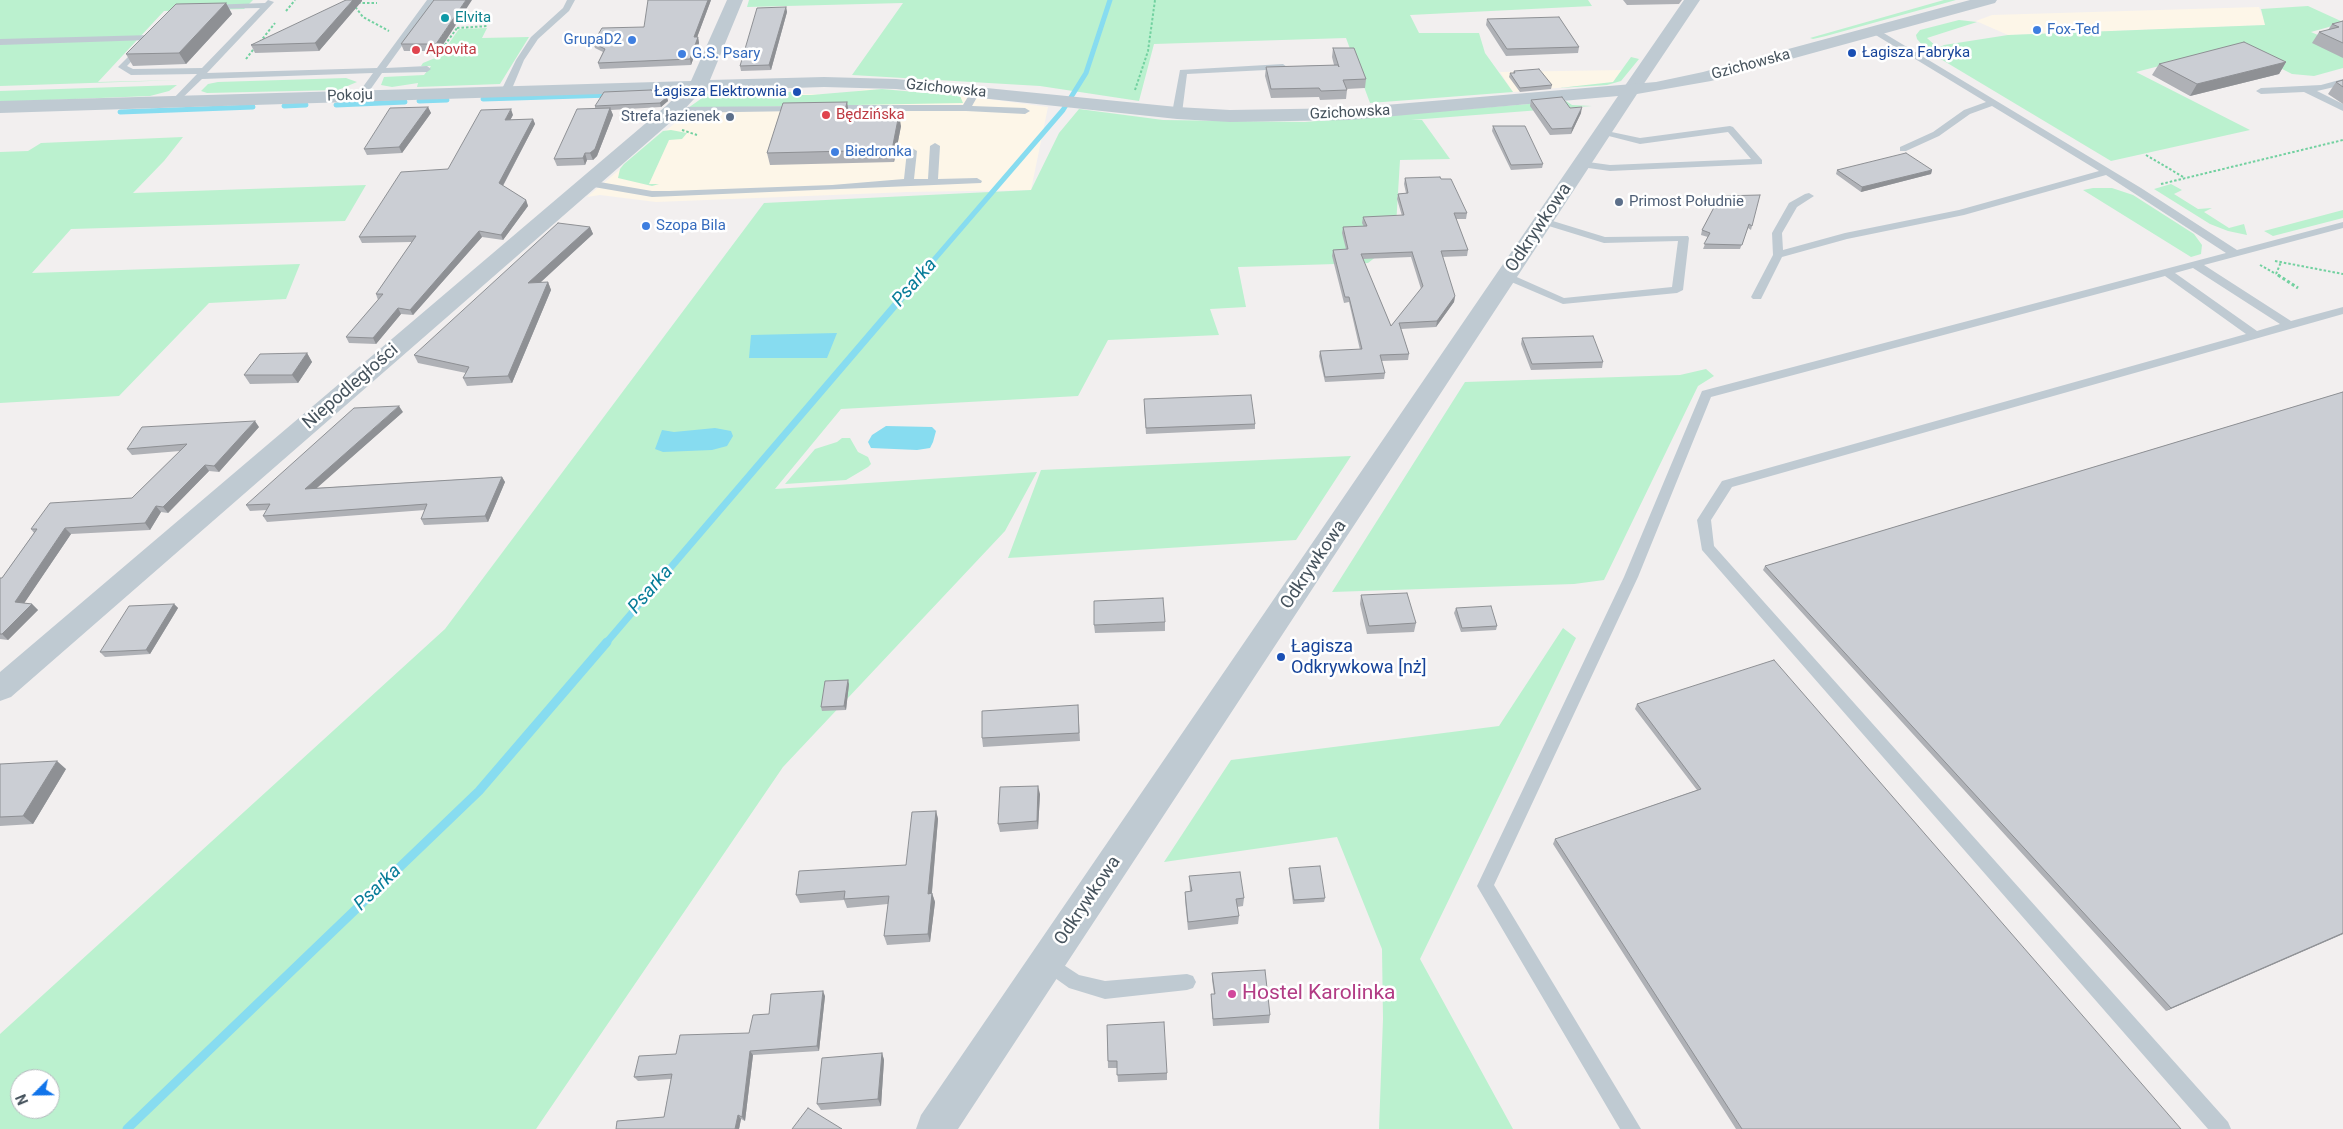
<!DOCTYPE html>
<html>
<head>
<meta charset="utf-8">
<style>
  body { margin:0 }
  #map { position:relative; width:2343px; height:1129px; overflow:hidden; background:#f2efef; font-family:Roboto,sans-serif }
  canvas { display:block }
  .north { position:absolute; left:10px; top:1069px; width:50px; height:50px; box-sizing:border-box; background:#fff; border:1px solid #b5babe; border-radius:50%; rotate:247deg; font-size:14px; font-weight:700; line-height:20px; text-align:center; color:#46535d }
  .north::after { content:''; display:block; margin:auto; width:18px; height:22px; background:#1174ea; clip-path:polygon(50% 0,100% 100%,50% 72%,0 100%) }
</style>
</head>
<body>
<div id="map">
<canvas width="2343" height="1129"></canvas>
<div class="north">N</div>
</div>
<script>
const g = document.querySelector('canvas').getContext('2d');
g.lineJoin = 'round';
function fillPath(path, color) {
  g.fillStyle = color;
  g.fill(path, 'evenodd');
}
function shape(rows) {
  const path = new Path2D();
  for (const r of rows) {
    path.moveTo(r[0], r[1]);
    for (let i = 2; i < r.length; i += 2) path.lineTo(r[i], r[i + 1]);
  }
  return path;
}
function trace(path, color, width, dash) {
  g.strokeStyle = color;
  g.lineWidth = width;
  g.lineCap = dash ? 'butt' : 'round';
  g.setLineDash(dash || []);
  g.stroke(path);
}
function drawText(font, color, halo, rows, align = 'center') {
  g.font = font + ' Roboto,sans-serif';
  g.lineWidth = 5;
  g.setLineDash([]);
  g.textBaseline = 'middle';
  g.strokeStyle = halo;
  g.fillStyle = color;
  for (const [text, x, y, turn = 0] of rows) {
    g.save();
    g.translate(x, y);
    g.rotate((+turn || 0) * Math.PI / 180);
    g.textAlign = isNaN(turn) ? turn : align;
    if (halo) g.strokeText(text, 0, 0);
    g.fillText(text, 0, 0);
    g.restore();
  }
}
fillPath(shape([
  [2259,7,2266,25,2008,35,1976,21,1992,15],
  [1623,70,1612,83,1513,92,1500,72],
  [866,89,958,95,1048,107,1031,190,908,192,656,202,600,195,587,197,693,108,736,92,841,95]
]), '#fdf6e8');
fillPath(shape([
  [0,0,253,0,244,9,164,11,98,82,180,80,0,86],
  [749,0,1588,0,1592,6,1410,15,1419,33,1479,33,1485,53,1513,92,1370,103,1346,38,1154,44,1139,101,1040,86,852,75,903,3,747,7],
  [1944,0,1956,0,1826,36,1813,39,1810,38],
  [2308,6,2343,22,2343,23,2311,32,2343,46,2343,68,2314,76,2292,74,2237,46,2136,72,2250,130,2111,161,1939,58,1923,46,1917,39,1916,35,1920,30,1959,20,1977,22,1927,38,1938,48,1944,45,2008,35,2265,25,2261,9],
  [487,28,482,38,529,37,500,84,417,87,418,83,392,87,381,85,384,77,424,75,431,66,421,66,423,63,440,56,459,29],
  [1631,57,1639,59,1621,81,1607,85,1559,88,1613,82],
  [346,78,357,82,338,90,207,93,201,91,208,84,218,82],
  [177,85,169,91,150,96,0,102,0,91],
  [882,89,960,96,963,103,688,108,712,91,796,92,795,95,811,95],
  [1566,101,1572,105,1592,106,1411,120,1422,120,1450,159,1400,160,1395,242,1368,263,1238,267,1246,307,1210,309,1219,335,1108,340,1078,396,841,409,775,489,1037,472,1005,531,783,767,536,1129,0,1129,0,1034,445,629,764,203,1031,190,1059,133,1079,109,1163,120,1305,122],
  [20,1079,50,1079,50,1109,20,1109],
  [671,130,687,133,682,139,669,140,649,184,659,184,652,186,618,178,620,169,624,164,663,131],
  [183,137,164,161,133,193,366,185,345,221,71,229,32,273,300,264,286,299,209,303,119,396,0,403,0,152,28,151,41,143],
  [2171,184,2182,190,2174,194,2198,209,2212,208,2204,212,2229,228,2244,224,2247,235,2228,231,2210,224,2154,189],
  [2093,188,2112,188,2133,195,2194,234,2202,245,2201,254,2191,257,2083,190],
  [2343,210,2343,218,2273,236,2264,231],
  [1706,369,1714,376,1698,386,1604,580,1574,584,1332,592,1465,382,1680,375],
  [842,438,850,438,858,452,868,457,871,464,868,467,846,480,785,484,815,449,837,442],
  [1351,456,1296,540,1008,558,1041,470],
  [1563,628,1576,638,1420,959,1513,1129,1379,1129,1383,1019,1382,949,1337,837,1164,862,1231,760,1499,726]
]), '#bbf1cf');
fillPath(shape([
  [837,333,827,358,749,358,751,335],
  [886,426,932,427,936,431,933,442,930,448,917,450,871,448,868,442,872,435],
  [715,428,731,431,733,436,727,446,712,450,663,452,655,449,662,430,674,432]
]), '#87dcf0');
trace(shape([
  [483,99,611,95],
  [419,101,447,100],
  [336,105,405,102],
  [284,106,306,105],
  [120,112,253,107],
  [920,276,1063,110,1086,73,1110,0]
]), '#87dcf0', 5);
trace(shape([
  [606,643,921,275]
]), '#87dcf0', 7);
trace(shape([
  [127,1129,479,791,607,642]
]), '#87dcf0', 9);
trace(shape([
  [350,0,363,17,389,31],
  [358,3,377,3],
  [286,11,295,0],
  [457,28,488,26],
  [260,42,275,23],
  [437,56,457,28],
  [246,59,256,46],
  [1135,90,1148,51,1155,0],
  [682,130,697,135],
  [2146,155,2185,178],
  [2161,184,2343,140],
  [2275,261,2343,274],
  [2260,265,2276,274],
  [2280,276,2276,274,2281,262]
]), '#72d1a0', 2, [2.5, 2]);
trace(shape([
  [2278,275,2298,288]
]), '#72d1a0', 3, [3, 2.5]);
fillPath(shape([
  [268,0,274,2,207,73,377,68,427,0,435,0,386,68,427,66,431,69,427,72,382,73,365,97,362,98,357,95,373,73,202,79,176,104,171,101,197,74,131,75,118,67,141,44,145,47,127,66,133,69,202,68,260,8,210,9,206,7,207,5,265,3,268,0],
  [567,0,575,0,569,11,538,39,524,60,511,91,503,93,501,91,516,60,531,37,563,8,567,0],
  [1877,29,2141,188,2237,250,2343,222,2343,228,2204,265,2291,321,2343,307,2343,314,1732,487,1711,520,1714,546,2228,1122,2231,1129,2208,1129,1702,550,1697,520,1722,481,2246,334,2165,276,1711,397,1638,577,1494,885,1641,1129,1620,1129,1477,886,1624,577,1702,391,2226,253,2106,175,1964,215,1847,239,1782,257,1761,299,1753,299,1751,297,1773,255,1772,233,1789,203,1805,194,1809,193,1814,196,1797,207,1782,233,1783,250,1845,233,1959,210,2099,171,1992,106,1970,114,1939,136,1906,151,1900,151,1900,147,1933,132,1964,110,1986,102,1874,34,1874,30,1877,29],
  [2193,268,2280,324,2257,331,2175,273,2193,268],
  [152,35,152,39,149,40,0,45,0,39,152,35],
  [1283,64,1287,67,1286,69,1187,74,1182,113,1177,116,1172,113,1180,70,1283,64],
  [2343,79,2343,85,2317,91,2343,104,2343,111,2304,92,2261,94,2256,91,2261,88,2321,85,2343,79],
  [975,89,980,92,972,106,1025,108,1030,111,1025,114,966,111,829,111,824,108,829,105,963,105,972,90,975,89],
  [803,106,805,108,800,111,673,113,668,110,673,107,803,106],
  [1730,126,1733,127,1762,160,1762,164,1610,171,1581,167,1576,164,1581,161,1610,165,1751,159,1728,132,1640,144,1597,133,1602,130,1640,138,1730,126],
  [935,143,940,146,938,179,977,178,982,181,981,183,652,197,588,186,583,183,588,180,652,191,669,191,832,185,904,179,907,151,912,148,917,151,914,179,928,179,930,146,935,143],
  [1543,218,1605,237,1688,236,1689,238,1683,290,1677,293,1563,304,1502,278,1502,274,1510,274,1564,298,1672,287,1678,241,1604,243,1539,223,1539,219,1543,218],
  [1047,954,1079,975,1105,981,1187,974,1193,976,1196,982,1193,988,1187,990,1105,999,1069,988,1041,968,1038,962,1041,956,1047,954]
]), '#bfcad2');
fillPath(shape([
  [1684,0,1700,0,1637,94,1625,94,1622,90,1684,0],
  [699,79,705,80,708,84,680,114,11,697,0,701,0,672,666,106,693,80,699,79]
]), '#bfcad2');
fillPath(shape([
  [727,0,743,0,710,80,824,77,896,79,1177,107,1230,110,1350,108,1656,82,1703,72,1970,0,1997,0,1995,3,1711,81,1637,94,958,1129,916,1129,921,1115,1618,96,1350,120,1230,122,1177,119,896,89,824,87,0,113,0,101,691,81,727,0]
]), '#bfcad2');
fillPath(shape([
  [434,0,439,51,404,51,401,44],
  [711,0,697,37,698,37,699,43,691,65,600,69,598,63,603,52,595,48,593,43,644,27],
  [1623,0,1682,0,1679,4,1627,5],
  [362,1,319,51,255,53,251,45],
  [226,3,232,14,186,64,133,66,126,54],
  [786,7,787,12,771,70,741,71,740,66],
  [1487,19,1579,47,1578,53,1506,56,1486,25],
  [2343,21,2343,58,2312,43,2319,32,2328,30,2332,24],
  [1333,48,1366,79,1365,88,1346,89,1347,90,1346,99,1320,100,1319,97,1271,98,1265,76,1266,67,1334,65,1332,57],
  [2286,62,2279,74,2190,96,2152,75,2159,64],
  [1514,71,1552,85,1551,89,1520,92,1509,77,1510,73,1513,73],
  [2343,80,2343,104,2328,94,2336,82],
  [667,97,668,101,661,107,611,110,613,115,597,156,593,160,587,160,585,165,557,166,554,159,595,109,595,106],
  [1531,100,1570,108,1581,113,1571,134,1550,135,1530,106],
  [847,102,848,115,901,126,894,162,770,165,767,153],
  [428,107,431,113,402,153,367,155,364,149],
  [513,115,510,120,533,119,535,124,503,186,526,200,528,206,503,240,482,237,413,315,401,314,376,344,349,343,346,337,378,300,376,294,412,242,362,243,359,237,448,169],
  [1493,126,1543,164,1542,168,1511,170,1492,131],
  [1837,170,1932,170,1931,174,1861,192,1836,174],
  [1405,178,1441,179,1467,213,1466,219,1456,219,1468,250,1467,256,1442,257,1455,296,1454,302,1436,327,1401,329,1409,354,1408,360,1381,361,1385,373,1384,379,1325,382,1319,356,1320,351,1360,350,1349,302,1344,303,1332,256,1333,250,1346,249,1342,233,1343,227,1364,227,1362,223,1363,217,1402,216,1397,199,1398,194,1406,193,1404,184],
  [1411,257,1421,289,1391,326,1363,259],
  [1720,196,1752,226,1751,230,1748,228,1740,249,1703,249,1708,237,1701,235,1702,230],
  [590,227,593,234,540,283,548,282,551,290,512,383,467,386,463,378,466,373,418,363,414,355],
  [1522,338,1603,362,1602,368,1531,370,1521,344],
  [307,353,312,362,298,383,250,384,244,375],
  [2343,392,2343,934,2166,1011,1763,570,1765,566],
  [1144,405,1255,424,1255,429,1146,434],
  [403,412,316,488,502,477,505,482,488,522,424,525,421,519,425,510,267,522,263,516,267,510,250,511,246,505],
  [259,427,219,472,209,471,168,513,161,512,150,530,71,534,24,603,32,604,38,610,8,640,0,639,0,578,2,578,34,533,31,529,132,498,180,451,132,455,127,449],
  [1361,595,1416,623,1414,632,1367,634,1360,604],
  [174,604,178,608,150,654,105,657,100,652],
  [1456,608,1497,626,1496,630,1461,632,1454,613],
  [1165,622,1165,631,1095,633,1094,625],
  [849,684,846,710,822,711,821,707],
  [1637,704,2181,1129,1736,1129,1553,844,1555,839,1697,790,1635,709],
  [1078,705,1080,741,983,747,982,738],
  [0,764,66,769,33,824,0,826],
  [1040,794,1038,829,1000,832,998,824],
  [936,811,938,819,932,893,935,902,930,942,887,945,884,936,888,904,847,908,844,900,800,903,796,895,906,865],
  [1289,868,1325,898,1324,902,1293,904,1289,872],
  [1189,876,1244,898,1243,906,1237,907,1239,916,1238,924,1188,930,1185,900,1185,892,1190,891],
  [1212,973,1270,1015,1269,1023,1213,1026,1211,1002,1211,994,1214,994,1212,980],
  [825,996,819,1051,753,1055,745,1121,741,1119,739,1129,616,1129,664,1117,671,1079,638,1081,634,1077,676,1054,749,1033,769,1014],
  [1107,1025,1167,1073,1167,1080,1118,1082,1117,1068,1108,1068],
  [882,1053,884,1060,881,1106,821,1110,817,1104]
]), '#afb1b6');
fillPath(shape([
  [353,0,362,0,362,1,319,51,315,43],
  [466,0,472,0,439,51,436,44],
  [708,0,711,0,695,43,694,37],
  [226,3,232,14,186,64,179,53],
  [786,7,787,12,771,70,769,65],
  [698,37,699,43,691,65,690,59],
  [2286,62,2279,74,2190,96,2197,84],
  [667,97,668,101,661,107,660,103],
  [847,102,849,114,846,127,844,115],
  [428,107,431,113,402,153,399,147],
  [1582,107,1581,113,1571,134,1572,128],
  [610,108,613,115,597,156,593,160,590,153],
  [511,109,513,115,507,126,505,120],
  [899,114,901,126,894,162,892,150],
  [533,119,535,124,501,189,499,183],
  [585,153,587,160,585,165,583,158],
  [1932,170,1931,174,1861,192,1862,187],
  [526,200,528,206,503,240,501,235],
  [590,227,593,234,531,291,528,283],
  [479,231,482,237,413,315,410,310],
  [548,282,551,290,512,383,508,376],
  [1455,296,1454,302,1436,327,1437,321],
  [398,308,401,314,376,344,373,338],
  [307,353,312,362,298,383,292,375],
  [399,406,403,412,309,495,305,489],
  [255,421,259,427,219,472,214,466],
  [205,465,209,471,168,513,163,507],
  [502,477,505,482,488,522,485,516],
  [156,506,161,512,150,530,145,523],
  [65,528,71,534,21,608,15,602],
  [32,604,38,610,8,640,2,634],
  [174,604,178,608,150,654,146,650],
  [848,680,849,684,846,710,844,706],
  [57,761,66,769,33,824,23,816],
  [1038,786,1040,794,1038,829,1037,821],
  [936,811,938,819,931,902,928,894],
  [932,893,935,902,930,942,928,934],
  [2343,933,2343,934,2166,1011,2171,1008],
  [823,991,825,996,819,1051,817,1046],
  [750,1051,753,1055,745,1121,742,1117],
  [882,1053,884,1060,881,1106,878,1099],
  [738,1115,741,1119,739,1129,735,1129]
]), '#8e9094');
const building = shape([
  [346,0,353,0,315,43,251,45,346,0],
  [434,0,466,0,436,44,401,44,434,0],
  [648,0,708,0,694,37,698,37,690,59,598,63,605,49,593,43,602,28,644,27,648,0],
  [226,3,179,53,126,54,176,4,226,3],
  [786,7,769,65,740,66,757,8,786,7],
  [1559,17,1579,47,1507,49,1487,19,1559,17],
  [2343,21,2343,43,2319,32,2339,27,2332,24,2343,21],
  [2244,42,2286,62,2197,84,2159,64,2244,42],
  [1333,48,1354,48,1366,79,1343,80,1347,90,1321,91,1319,88,1271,89,1266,67,1338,65,1339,67,1333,48],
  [1539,69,1552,85,1520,88,1510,73,1515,73,1514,71,1539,69],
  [2343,80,2343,87,2336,82,2343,80],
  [651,90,667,97,660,103,595,106,604,92,651,90],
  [1562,97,1570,108,1582,107,1572,128,1552,129,1531,100,1562,97],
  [847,102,844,115,899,114,892,150,767,153,783,103,847,102],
  [428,107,399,147,364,149,390,108,428,107],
  [610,108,595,149,590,153,585,153,583,158,554,159,577,109,610,108],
  [511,109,505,120,533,119,499,183,526,200,501,235,479,231,410,310,398,308,373,338,346,337,383,294,376,294,416,236,359,237,401,172,448,169,481,110,511,109],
  [1493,126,1525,126,1543,164,1511,165,1493,126],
  [1906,153,1932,170,1862,187,1837,170,1906,153],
  [1440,177,1441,179,1451,179,1467,213,1454,213,1468,250,1441,251,1455,296,1437,321,1399,323,1409,354,1380,355,1385,373,1325,377,1320,351,1362,349,1349,297,1345,297,1333,250,1348,249,1343,227,1367,226,1363,217,1404,215,1398,194,1408,193,1405,178,1440,177],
  [1412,252,1423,286,1391,326,1361,254,1412,252],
  [1760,195,1752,226,1749,224,1742,245,1704,244,1710,233,1702,230,1720,196,1760,195],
  [558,223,590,227,528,283,548,282,508,376,463,378,469,367,414,355,558,223],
  [1593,336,1603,362,1532,364,1522,338,1593,336],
  [307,353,292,375,244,375,260,354,307,353],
  [2343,392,2343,933,2171,1008,1765,566,2343,392],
  [1251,395,1255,424,1146,428,1144,399,1251,395],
  [399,406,305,489,502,477,485,516,421,519,427,504,263,516,270,504,246,505,354,408,399,406],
  [255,421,214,466,205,465,163,507,156,506,145,523,65,528,15,602,32,604,2,634,0,634,0,578,2,578,37,529,31,529,50,503,132,498,187,444,127,449,142,427,255,421],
  [1407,593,1416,623,1369,626,1361,595,1407,593],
  [1163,598,1165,622,1094,625,1094,601,1163,598],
  [174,604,146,650,100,652,129,606,174,604],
  [1491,606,1497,626,1462,628,1456,608,1491,606],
  [1774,660,2181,1129,1742,1129,1555,839,1701,789,1637,704,1774,660],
  [848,680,844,706,821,707,825,681,848,680],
  [1078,705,1079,733,982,738,982,711,1078,705],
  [57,761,23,816,0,817,0,764,57,761],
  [1038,786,1037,821,998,824,1000,787,1038,786],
  [936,811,928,894,932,893,928,934,884,936,889,896,844,899,845,891,796,895,799,871,906,865,912,812,936,811],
  [1320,866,1325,898,1294,900,1289,868,1320,866],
  [1240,872,1244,898,1236,899,1239,916,1188,922,1185,892,1192,891,1189,876,1240,872],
  [1265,970,1270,1015,1213,1019,1211,994,1215,994,1212,973,1265,970],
  [823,991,817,1046,750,1051,742,1117,738,1115,735,1129,616,1129,617,1121,664,1117,672,1074,634,1077,639,1056,676,1054,680,1035,749,1033,753,1015,769,1014,771,994,823,991],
  [1164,1022,1167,1073,1117,1075,1117,1061,1108,1061,1107,1025,1164,1022],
  [882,1053,878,1099,817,1104,822,1058,882,1053],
  [808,1108,842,1129,792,1129,808,1108]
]);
fillPath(building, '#cbced4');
trace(building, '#8e9094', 1);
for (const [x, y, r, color] of [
  [445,18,5,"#0f9aa8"],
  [2037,30,5,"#3f7fe0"],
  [632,40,5,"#3f7fe0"],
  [416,50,5,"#e0444e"],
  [1852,53,5,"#1a4fb4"],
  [682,54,5,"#3f7fe0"],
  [797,92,5,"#1a4fb4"],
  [826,115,5,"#e0444e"],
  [730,117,5,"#5c6f8a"],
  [835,152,5,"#3f7fe0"],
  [1619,202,5,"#5c6f8a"],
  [646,226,5,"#3f7fe0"],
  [1281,657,5,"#1a4fb4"],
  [1232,994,5,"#d1479c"]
]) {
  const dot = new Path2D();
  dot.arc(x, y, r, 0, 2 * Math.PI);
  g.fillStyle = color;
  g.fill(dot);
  trace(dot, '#fff', 2);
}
drawText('15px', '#0d838f', '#fff', [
  ["Elvita",455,18]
], 'left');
drawText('15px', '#366cbe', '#fff', [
  ["Fox-Ted",2047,30],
  ["GrupaD2",622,40,"right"],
  ["G.S. Psary",692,54],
  ["Biedronka",845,152],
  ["Szopa Bila",656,226]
], 'left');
drawText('15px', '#be3a42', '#fff', [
  ["Apovita",426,50],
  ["Będzińska",836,115]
], 'left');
drawText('15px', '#164399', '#fff', [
  ["Łagisza Fabryka",1862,53],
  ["Łagisza Elektrownia",787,92,"right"]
], 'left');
drawText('15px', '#46535d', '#fff', [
  ["Gzichowska",1751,65,-15],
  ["Gzichowska",946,89,6],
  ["Pokoju",350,96,-2],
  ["Gzichowska",1350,113,-3]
]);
drawText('15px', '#4e5e75', '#fff', [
  ["Strefa łazienek",720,117],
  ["Primost Południe",1629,202,"left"]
], 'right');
drawText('18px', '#46535d', '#fff', [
  ["Odkrywkowa",1539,228,-56],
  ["Niepodległości",351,387,-41],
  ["Odkrywkowa",1314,565,-56],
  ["Odkrywkowa",1088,901,-56]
]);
drawText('18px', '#164399', '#fff', [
  ["Łagisza",1291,647],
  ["Odkrywkowa [nż]",1291,668]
], 'left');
drawText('italic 19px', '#087d99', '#fff', [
  ["Psarka",915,283,-49],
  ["Psarka",651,590,-49],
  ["Psarka",378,888,-44]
]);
drawText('21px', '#b23c85', '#fff', [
  ["Hostel Karolinka",1242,994]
], 'left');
</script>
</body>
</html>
